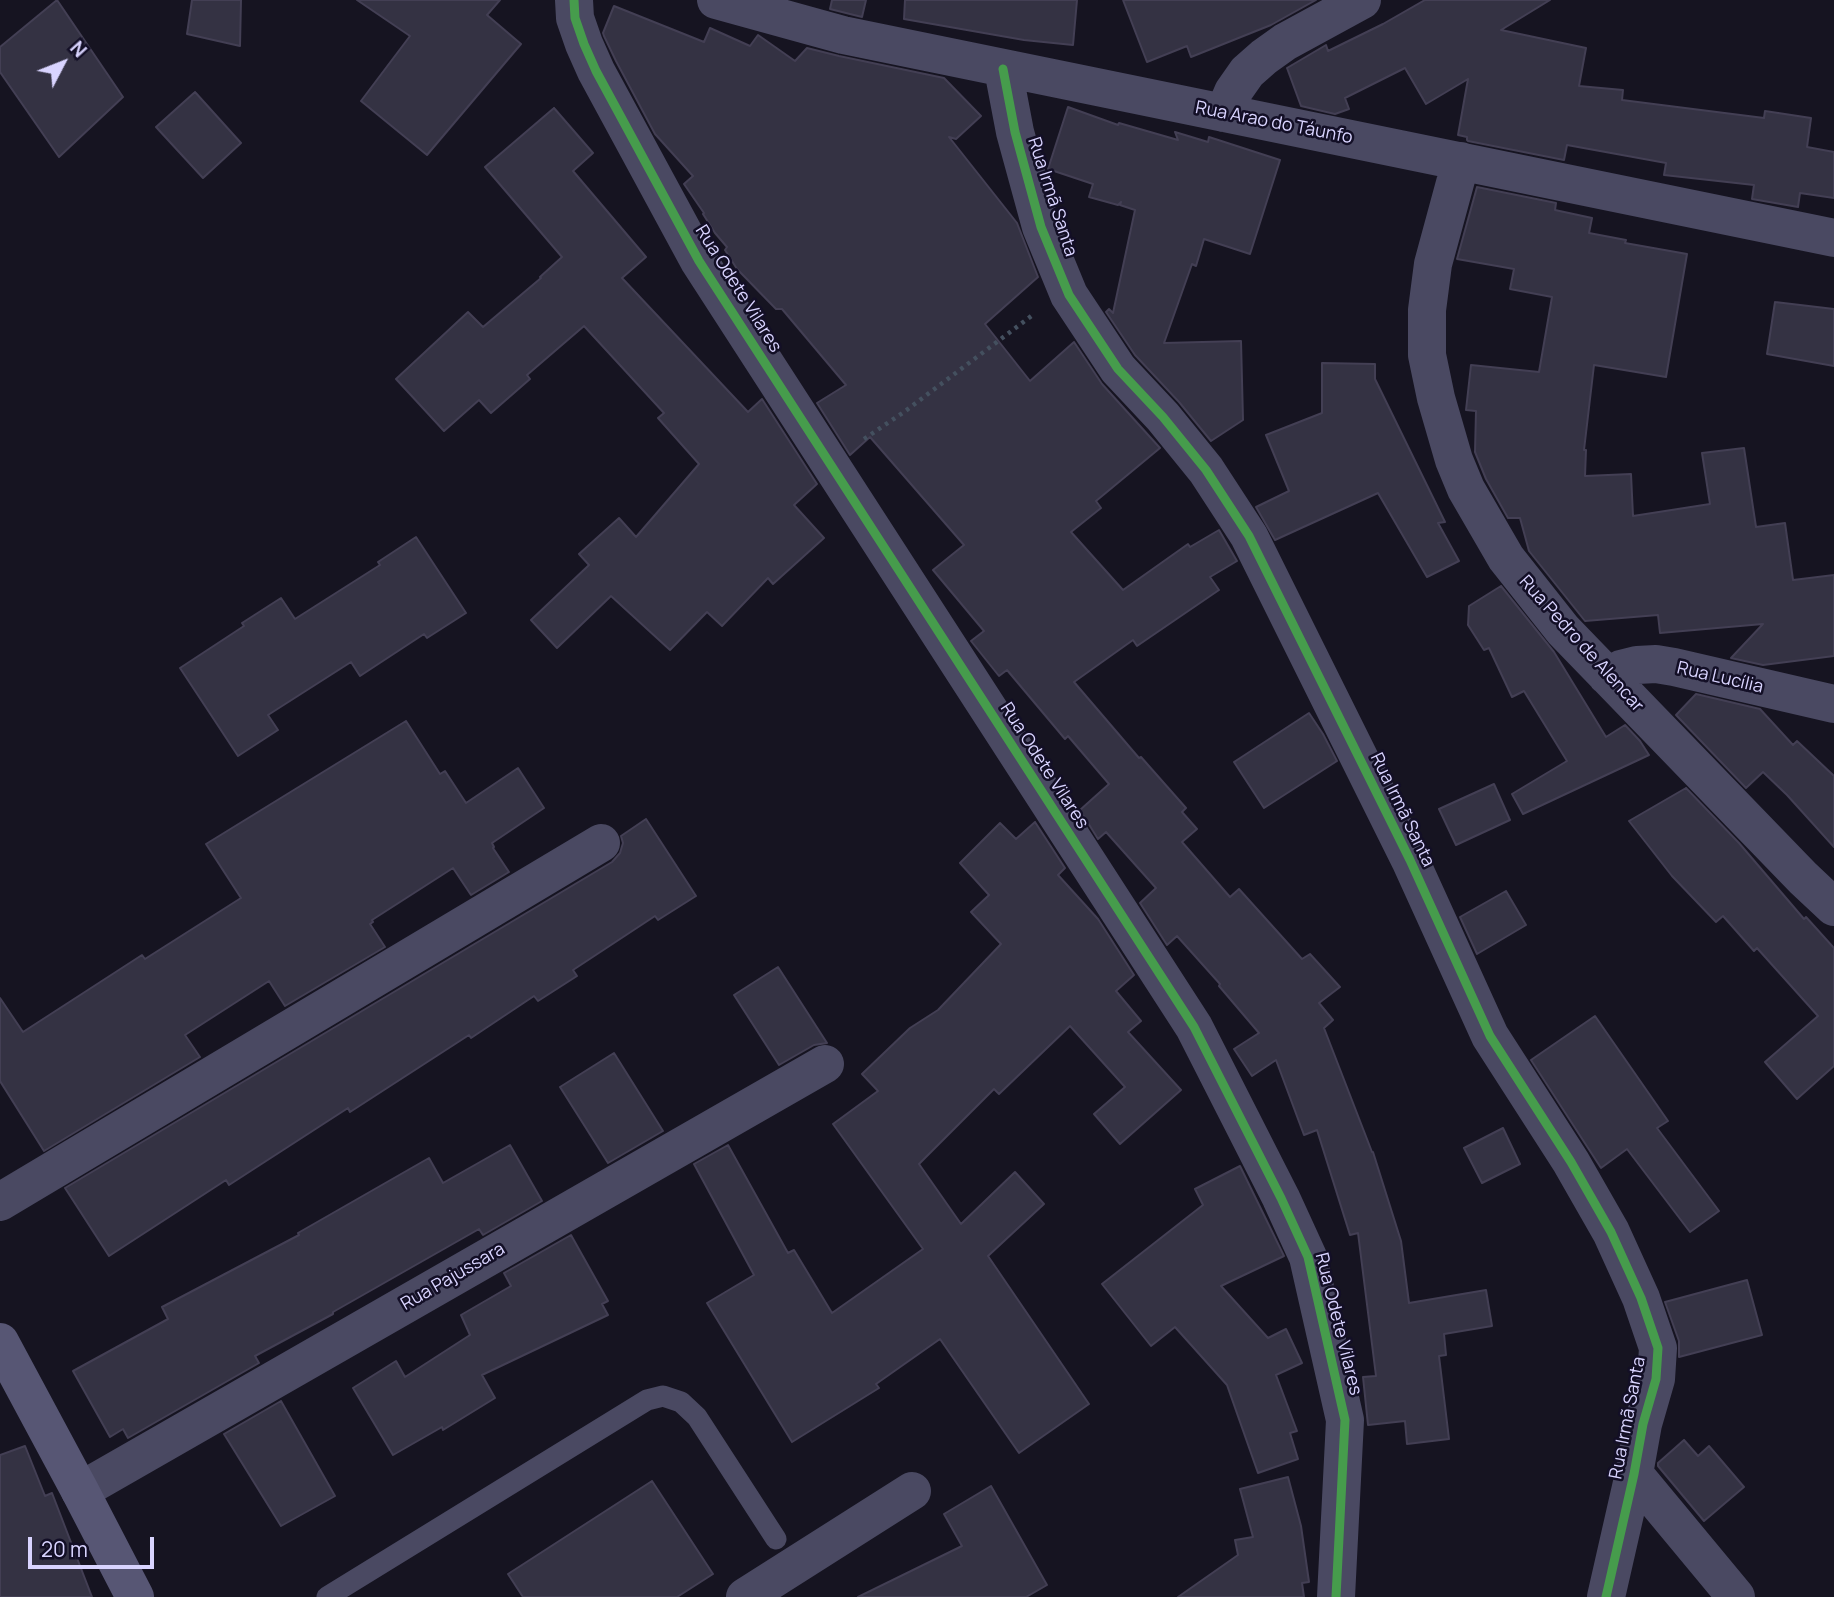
<!DOCTYPE html>
<html>
<head>
<meta charset="utf-8">
<style>
  body { margin:0 }
  #map { position:relative; width:1834px; height:1597px; overflow:hidden; background:#161421; font-family:Manrope,sans-serif }
  canvas { display:block }
  .north { position:absolute; left:28px; top:28px; width:70px; height:70px; -webkit-text-stroke:5px #130f26; paint-order:stroke; rotate:48deg; font-size:19px; font-weight:700; line-height:28px; text-align:center; color:#d9d4ff }
  .north::after { content:''; display:block; margin:auto; width:24px; height:32px; background:#d9d4ff; clip-path:polygon(50% 0,100% 100%,50% 72%,0 100%) }
  .scale { position:absolute; left:28px; top:1537px; width:126px; height:32px; box-sizing:border-box; border:4px solid #d9d4ff; border-top:0; padding-left:9px; font-size:21px; line-height:24px; white-space:nowrap; color:#d9d4ff; -webkit-text-stroke:5px #130f26; paint-order:stroke }
</style>
</head>
<body>
<div id="map">
<canvas width="1834" height="1597"></canvas>
<div class="north">N</div>
<div class="scale">20 m</div>
</div>
<script>
const g = document.querySelector('canvas').getContext('2d');
g.lineJoin = 'round';
function fillPath(path, color) {
  g.fillStyle = color;
  g.fill(path, 'evenodd');
}
function shape(rows) {
  const path = new Path2D();
  for (const r of rows) {
    path.moveTo(r[0], r[1]);
    for (let i = 2; i < r.length; i += 2) path.lineTo(r[i], r[i + 1]);
  }
  return path;
}
function trace(path, color, width, dash) {
  g.strokeStyle = color;
  g.lineWidth = width;
  g.lineCap = dash ? 'butt' : 'round';
  g.setLineDash(dash || []);
  g.stroke(path);
}
function drawText(font, color, halo, rows, align = 'center') {
  g.font = font + ' Manrope,sans-serif';
  g.lineWidth = 5;
  g.setLineDash([]);
  g.textBaseline = 'middle';
  g.strokeStyle = halo;
  g.fillStyle = color;
  for (const [text, x, y, turn = 0] of rows) {
    g.save();
    g.translate(x, y);
    g.rotate((+turn || 0) * Math.PI / 180);
    g.textAlign = isNaN(turn) ? turn : align;
    if (halo) g.strokeText(text, 0, 0);
    g.fillText(text, 0, 0);
    g.restore();
  }
}
const building = shape([
  [57,0,123,97,59,157,0,72,0,47,57,0],
  [192,0,241,0,240,46,187,34,192,0],
  [357,0,500,0,487,15,521,44,427,155,361,101,410,36,357,0],
  [832,0,866,0,862,17,830,9,832,0],
  [905,0,1077,0,1073,45,1024,40,904,19,905,0],
  [1123,0,1316,0,1271,25,1191,57,1187,46,1147,62,1123,0],
  [1425,0,1550,0,1501,30,1586,48,1579,86,1623,90,1622,100,1764,118,1765,111,1811,118,1807,147,1834,152,1834,198,1800,193,1798,207,1752,199,1754,185,1664,175,1666,163,1567,145,1564,160,1468,141,1467,140,1467,137,1458,135,1468,79,1426,104,1405,68,1345,98,1349,109,1335,114,1301,106,1287,68,1326,45,1328,51,1383,24,1425,0],
  [614,6,704,42,710,28,750,46,758,35,795,61,807,48,839,56,944,78,981,116,956,139,949,137,1017,223,1038,277,985,324,1030,381,1074,342,1102,384,1160,448,1096,501,1101,508,1071,532,1123,590,1188,544,1190,547,1219,530,1237,561,1210,577,1219,590,1137,646,1133,640,1074,682,1139,758,1141,757,1186,808,1182,812,1197,829,1182,842,1230,897,1239,889,1302,959,1310,954,1340,987,1319,1003,1333,1020,1324,1028,1372,1152,1373,1152,1401,1241,1409,1303,1486,1290,1492,1326,1444,1334,1446,1355,1439,1356,1449,1439,1407,1444,1405,1421,1368,1425,1363,1377,1376,1376,1358,1233,1350,1235,1317,1130,1304,1135,1276,1060,1252,1076,1234,1049,1259,1033,1219,986,1220,984,1177,936,1167,945,1140,903,1156,888,1106,832,1098,839,1080,810,1109,784,1068,736,1065,739,1007,670,999,676,971,641,984,631,933,570,964,545,870,437,850,455,817,403,846,385,782,309,776,309,737,269,725,250,727,247,715,233,703,214,704,213,684,184,693,176,655,134,616,61,604,36,603,33,614,6],
  [195,92,241,143,203,178,156,127,195,92],
  [1068,107,1118,125,1119,123,1178,140,1175,132,1208,142,1209,137,1280,160,1250,254,1204,239,1196,266,1192,264,1164,343,1241,341,1243,420,1211,441,1179,402,1135,355,1106,312,1109,309,1113,313,1135,210,1120,205,1121,202,1118,205,1089,197,1093,184,1048,169,1068,107],
  [554,108,593,153,573,171,646,257,622,278,748,412,762,399,817,484,794,505,824,538,773,584,768,578,722,626,707,612,670,650,611,596,557,648,531,620,589,565,579,554,619,518,636,537,699,464,658,418,664,413,584,326,527,375,530,379,491,413,479,400,444,431,396,379,468,312,483,327,541,278,540,277,562,257,485,167,554,108],
  [1477,187,1556,203,1555,210,1592,218,1589,233,1626,240,1625,243,1687,254,1666,377,1594,365,1584,450,1586,450,1585,476,1631,474,1633,516,1710,504,1702,453,1744,448,1756,527,1785,523,1793,580,1834,575,1834,656,1763,665,1731,658,1763,624,1660,633,1658,615,1585,621,1529,551,1520,518,1508,518,1486,479,1475,452,1476,411,1466,410,1471,365,1539,372,1552,297,1510,289,1514,269,1457,259,1477,187],
  [1775,302,1834,309,1834,366,1767,354,1775,302],
  [1322,363,1375,364,1375,379,1445,522,1438,523,1459,561,1427,577,1378,493,1275,540,1256,507,1289,491,1266,435,1322,413,1322,363],
  [416,537,466,613,427,638,424,634,360,676,351,662,268,715,278,730,238,756,180,668,244,626,242,623,281,598,295,619,380,565,378,562,416,537],
  [1501,586,1554,652,1606,737,1625,725,1640,741,1649,755,1523,814,1512,794,1567,761,1524,691,1512,697,1489,648,1484,650,1468,625,1469,606,1501,586],
  [1696,694,1760,709,1793,745,1797,741,1834,776,1834,847,1787,795,1763,772,1746,788,1676,715,1696,694],
  [1309,713,1323,734,1337,761,1264,808,1234,762,1309,713],
  [406,721,440,774,445,771,466,803,518,768,544,808,492,843,494,847,493,848,509,872,471,895,453,868,372,920,373,922,370,924,385,947,285,1006,269,981,185,1035,200,1057,44,1151,0,1081,0,998,23,1032,142,955,145,959,241,898,206,844,406,721],
  [1494,784,1510,820,1456,845,1439,809,1494,784],
  [1686,788,1739,843,1804,919,1806,917,1834,948,1834,1066,1797,1099,1765,1062,1818,1016,1757,948,1754,951,1723,916,1716,922,1672,876,1629,821,1686,788],
  [646,819,696,896,658,920,655,916,573,970,577,976,538,1001,534,996,471,1038,469,1035,350,1112,348,1108,229,1185,226,1180,109,1256,65,1188,612,862,620,853,623,843,621,836,646,819],
  [1035,822,1065,868,1058,875,1098,919,1134,975,1116,991,1141,1021,1128,1032,1181,1090,1120,1144,1094,1114,1125,1087,1070,1026,999,1094,994,1089,919,1164,961,1224,1015,1172,1044,1204,988,1256,1089,1404,1019,1453,940,1339,876,1384,879,1388,792,1442,707,1303,754,1275,694,1164,728,1145,788,1253,794,1250,832,1313,923,1249,833,1124,878,1091,862,1074,910,1028,938,1010,1001,944,971,912,989,895,960,863,1000,823,1016,839,1035,822],
  [1506,891,1526,925,1477,954,1460,917,1506,891],
  [778,967,827,1043,814,1045,779,1065,734,995,778,967],
  [1595,1016,1668,1121,1657,1128,1719,1211,1690,1232,1627,1149,1601,1168,1531,1060,1595,1016],
  [614,1053,663,1131,608,1163,560,1087,614,1053],
  [1503,1128,1520,1164,1482,1183,1464,1148,1503,1128],
  [510,1145,542,1201,483,1235,479,1229,333,1312,333,1314,255,1356,259,1363,128,1438,123,1429,110,1437,73,1371,168,1319,162,1307,299,1235,298,1233,429,1158,443,1183,510,1145],
  [1240,1166,1284,1256,1221,1286,1268,1338,1286,1329,1302,1363,1276,1375,1297,1431,1290,1433,1298,1459,1258,1473,1227,1385,1175,1327,1151,1346,1102,1284,1203,1205,1195,1189,1240,1166],
  [571,1235,608,1301,602,1304,608,1315,482,1375,495,1398,443,1430,442,1427,393,1455,353,1388,396,1361,405,1377,470,1335,461,1315,511,1286,504,1273,571,1235],
  [1747,1280,1762,1335,1679,1357,1679,1341,1665,1302,1747,1280],
  [281,1401,335,1496,281,1526,224,1434,281,1401],
  [1684,1440,1698,1456,1709,1446,1744,1487,1704,1521,1658,1466,1658,1463,1684,1440],
  [25,1446,45,1496,52,1493,92,1597,0,1597,0,1455,25,1446],
  [1288,1477,1301,1526,1309,1582,1302,1583,1304,1597,1178,1597,1238,1555,1235,1540,1253,1537,1240,1489,1288,1477],
  [652,1481,713,1574,677,1597,523,1597,508,1574,652,1481],
  [991,1486,1047,1585,1026,1597,858,1597,962,1546,944,1514,991,1486]
]);
fillPath(building, '#343243');
trace(building, '#433f54', 2);
trace(shape([
  [864,439,904,412,1034,314]
]), '#44505f', 4.5, [3.5, 5]);
trace(shape([
  [327,1597,647,1400,663,1396,681,1402,697,1417,776,1539]
]), '#4a4962', 21);
trace(shape([
  [574,0,575,18,584,44,596,71,699,261,1194,1027,1281,1198,1308,1257,1345,1420,1336,1597],
  [716,0,843,35,1834,238],
  [1003,69,1015,132,1041,227,1069,295,1118,369,1163,417,1206,470,1249,536,1410,860,1490,1036,1571,1162,1611,1232,1641,1298,1658,1348,1656,1379,1643,1424,1634,1474,1606,1597],
  [1224,113,1233,92,1247,72,1264,57,1285,42,1362,0],
  [1461,161,1433,264,1427,310,1427,355,1436,398,1454,460,1466,489,1506,558,1563,630,1803,878,1834,907],
  [1607,676,1621,669,1637,665,1656,664,1674,667,1834,704],
  [0,1202,601,843],
  [1634,1474,1736,1597],
  [80,1491,825,1064],
  [745,1597,912,1491]
]), '#4a4962', 38);
trace(shape([
  [0,1342,80,1491,135,1597]
]), '#575674', 38);
trace(shape([
  [574,0,575,18,584,44,596,71,699,261,1194,1027,1281,1198,1308,1257,1345,1420,1336,1597],
  [1003,69,1015,132,1041,227,1069,295,1118,369,1163,417,1206,470,1249,536,1410,860,1490,1036,1571,1162,1611,1232,1641,1298,1658,1348,1656,1379,1643,1424,1634,1474,1606,1597]
]), '#469c4c', 9);
drawText('18px', '#d9d4ff', '#130f26', [
  ["Rua Arao do Táunfo",1274,123,11],
  ["Rua Irmã Santa",1052,197,72],
  ["Rua Odete Vilares",738,289,58],
  ["Rua Pedro de Alencar",1581,644,48],
  ["Rua Lucília",1720,678,13],
  ["Rua Odete Vilares",1044,766,57],
  ["Rua Irmã Santa",1402,810,64],
  ["Rua Pajussara",453,1277,-30],
  ["Rua Odete Vilares",1338,1324,76],
  ["Rua Irmã Santa",1628,1418,-79]
]);
</script>
</body>
</html>
